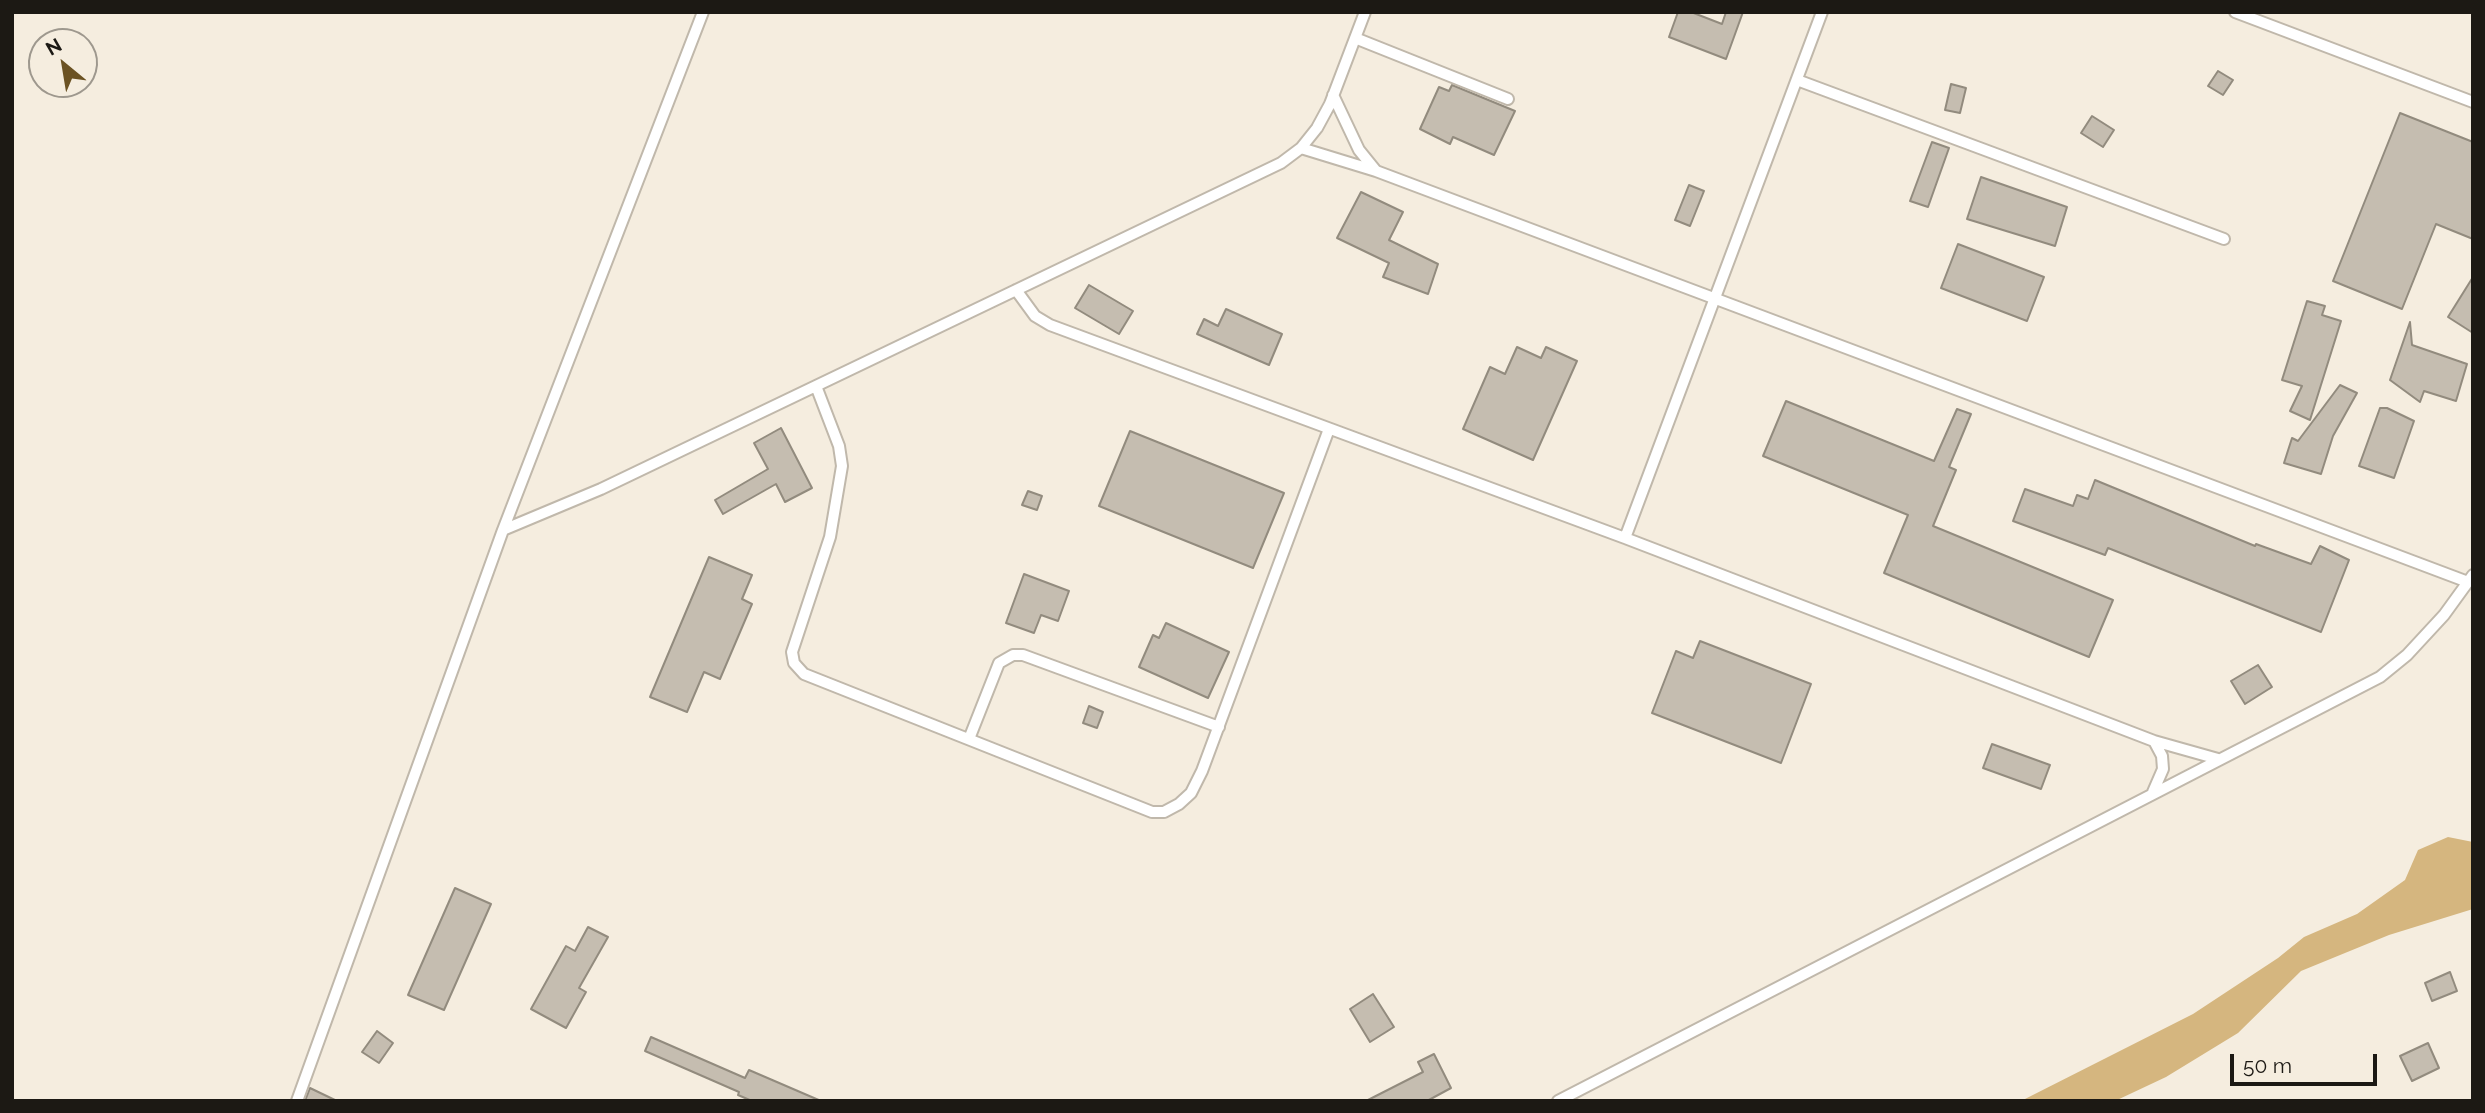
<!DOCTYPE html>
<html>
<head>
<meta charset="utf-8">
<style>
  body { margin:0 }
  #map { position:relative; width:2485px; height:1113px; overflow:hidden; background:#f5eddf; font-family:Raleway,sans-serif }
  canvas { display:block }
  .frame { position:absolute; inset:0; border:14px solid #1c1914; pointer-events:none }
  .north { position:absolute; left:28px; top:28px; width:70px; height:70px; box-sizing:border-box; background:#f5eddf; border:2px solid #9e988e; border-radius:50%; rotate:330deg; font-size:19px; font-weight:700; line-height:28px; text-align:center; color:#1c1914 }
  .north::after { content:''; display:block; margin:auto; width:24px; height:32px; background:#6b5223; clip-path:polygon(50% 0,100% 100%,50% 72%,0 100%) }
  .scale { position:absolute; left:2230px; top:1054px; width:147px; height:32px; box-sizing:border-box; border:4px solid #1c1914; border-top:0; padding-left:9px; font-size:21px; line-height:24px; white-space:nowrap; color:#1c1914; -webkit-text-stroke:5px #f5eddf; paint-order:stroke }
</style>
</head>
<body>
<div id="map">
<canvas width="2485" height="1113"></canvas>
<div class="frame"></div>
<div class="north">N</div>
<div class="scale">50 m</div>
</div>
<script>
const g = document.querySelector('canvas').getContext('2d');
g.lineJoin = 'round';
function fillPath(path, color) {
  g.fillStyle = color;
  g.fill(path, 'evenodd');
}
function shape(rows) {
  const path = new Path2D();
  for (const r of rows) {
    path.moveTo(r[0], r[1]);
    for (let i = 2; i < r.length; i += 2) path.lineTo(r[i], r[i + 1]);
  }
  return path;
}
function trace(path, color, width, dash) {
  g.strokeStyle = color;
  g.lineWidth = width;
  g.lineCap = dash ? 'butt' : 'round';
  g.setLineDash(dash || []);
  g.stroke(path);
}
fillPath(shape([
  [2448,837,2473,842,2473,909,2389,935,2301,971,2238,1033,2166,1077,2115,1101,2021,1101,2193,1014,2278,958,2304,937,2357,914,2405,880,2418,850]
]), '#d5b67f');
const building = shape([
  [1678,12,1691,12,1722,24,1726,12,1743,12,1726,59,1669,37,1678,12],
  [2218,71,2233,80,2223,95,2208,86,2218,71],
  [1951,84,1966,88,1960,113,1945,110,1951,84],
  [1452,85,1515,111,1494,155,1453,137,1450,144,1420,129,1439,87,1449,91,1452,85],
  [2400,113,2473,142,2473,239,2436,224,2402,309,2333,281,2400,113],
  [2092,116,2114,130,2103,147,2081,133,2092,116],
  [1932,142,1949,148,1928,207,1910,201,1932,142],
  [1981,177,2067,207,2055,246,1967,219,1981,177],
  [1689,185,1704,191,1690,226,1675,220,1689,185],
  [1361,192,1403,212,1389,240,1438,264,1428,294,1383,277,1389,263,1337,238,1361,192],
  [1958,244,2044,277,2027,321,1941,288,1958,244],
  [2473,277,2473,333,2448,317,2473,277],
  [1089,285,1133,311,1119,334,1075,308,1089,285],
  [2307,301,2325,306,2322,315,2341,321,2310,420,2290,411,2302,386,2282,380,2307,301],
  [1226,309,1282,334,1269,365,1197,334,1204,319,1218,326,1226,309],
  [2410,322,2412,345,2467,364,2456,401,2424,391,2420,402,2390,380,2410,322],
  [1517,347,1541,358,1546,347,1577,361,1533,460,1463,429,1490,367,1505,374,1517,347],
  [2340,385,2357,393,2333,436,2321,474,2284,463,2292,438,2298,441,2340,385],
  [1786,401,1934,461,1957,409,1971,414,1949,467,1956,470,1933,526,2113,600,2089,657,1884,573,1908,515,1763,456,1786,401],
  [2380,408,2387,408,2414,421,2394,478,2359,466,2380,408],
  [781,428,812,488,785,502,776,484,723,514,715,500,768,469,754,443,781,428],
  [1130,431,1284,493,1253,568,1099,506,1130,431],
  [2095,480,2255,546,2256,544,2311,564,2320,546,2349,560,2321,632,2108,548,2105,555,2013,521,2025,489,2073,506,2077,495,2088,499,2095,480],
  [1028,491,1042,496,1037,510,1022,505,1028,491],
  [709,557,752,575,742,599,752,604,720,679,704,672,687,712,650,697,709,557],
  [1024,574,1069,591,1058,621,1041,615,1034,633,1006,623,1024,574],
  [1166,623,1229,652,1208,698,1139,667,1153,635,1159,638,1166,623],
  [1700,641,1811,684,1781,763,1652,713,1676,651,1693,658,1700,641],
  [2258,665,2272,687,2245,704,2231,681,2258,665],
  [1089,706,1103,712,1097,728,1083,723,1089,706],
  [1992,744,2050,765,2041,789,1983,768,1992,744],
  [455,888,491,904,444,1010,408,995,455,888],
  [588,927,608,937,579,988,586,992,566,1028,531,1009,566,946,575,951,588,927],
  [2450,972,2457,991,2432,1001,2425,983,2450,972],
  [1373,994,1394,1027,1370,1042,1350,1009,1373,994],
  [377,1031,393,1043,379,1063,362,1052,377,1031],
  [651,1037,745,1078,749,1070,821,1101,752,1101,738,1095,739,1092,645,1051,651,1037],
  [2428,1043,2439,1068,2412,1081,2400,1056,2428,1043],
  [1434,1054,1451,1088,1427,1101,1366,1101,1423,1072,1418,1062,1434,1054],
  [310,1088,337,1101,305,1101,310,1088]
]);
fillPath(building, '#c5bdb0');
trace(building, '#928b7e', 2);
const service = shape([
  [2235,12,2473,102],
  [1355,38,1508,99],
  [1797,80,2224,239],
  [1333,95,1359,150,1376,171],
  [1301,148,1376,171,2468,582],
  [1016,290,1035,316,1050,325,1625,538,2154,741,2218,759],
  [816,386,839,446,842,466,830,537,792,652,794,663,804,674,1152,812,1164,812,1179,804,1191,793,1202,771,1329,429],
  [503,530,601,489,1281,163,1301,148,1317,128,1330,104,1365,12],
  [1625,538,1822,12],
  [969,739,999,663,1013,655,1023,655,1219,727],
  [2153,792,2163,769,2162,756,2154,741],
  [297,1101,503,530,703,12],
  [1558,1101,2380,677,2407,655,2444,615,2473,575]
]);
trace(service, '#c0b8ab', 14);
trace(service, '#fff', 10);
</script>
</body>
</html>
